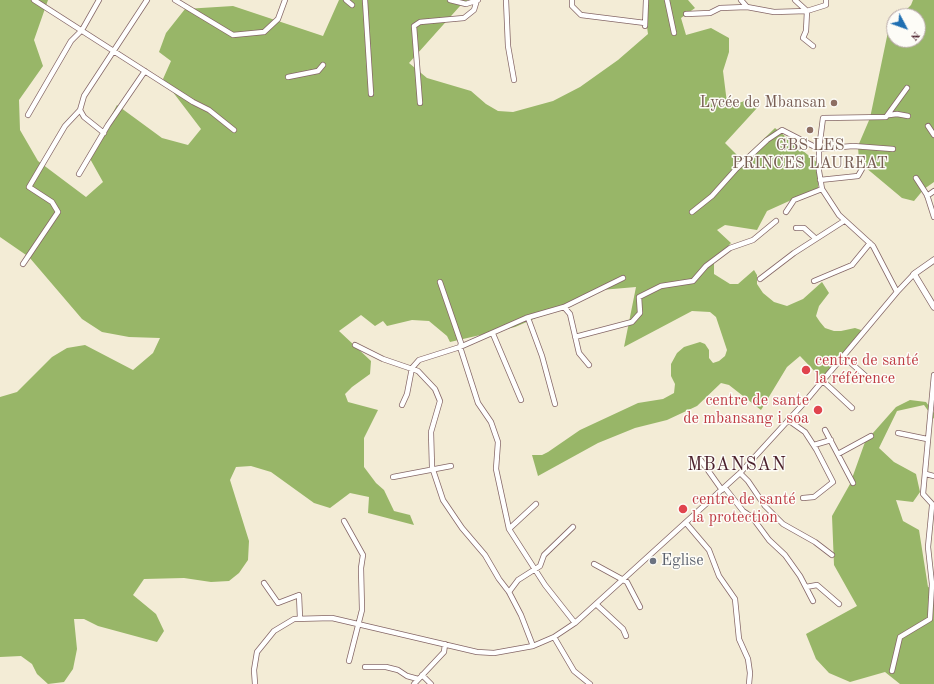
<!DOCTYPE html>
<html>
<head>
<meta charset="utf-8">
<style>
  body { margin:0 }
  #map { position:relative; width:934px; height:684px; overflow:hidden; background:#f3ecd6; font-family:"Old Standard TT",serif }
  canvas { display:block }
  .north { position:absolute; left:886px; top:8px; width:40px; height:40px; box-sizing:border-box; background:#fdfcf7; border:1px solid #b5a4a5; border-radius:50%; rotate:131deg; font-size:11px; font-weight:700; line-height:16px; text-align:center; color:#4a1f2b }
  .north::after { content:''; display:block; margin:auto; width:14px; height:18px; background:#1f6fb2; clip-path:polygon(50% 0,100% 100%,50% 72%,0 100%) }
</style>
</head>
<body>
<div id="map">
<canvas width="934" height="684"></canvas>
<div class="north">N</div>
</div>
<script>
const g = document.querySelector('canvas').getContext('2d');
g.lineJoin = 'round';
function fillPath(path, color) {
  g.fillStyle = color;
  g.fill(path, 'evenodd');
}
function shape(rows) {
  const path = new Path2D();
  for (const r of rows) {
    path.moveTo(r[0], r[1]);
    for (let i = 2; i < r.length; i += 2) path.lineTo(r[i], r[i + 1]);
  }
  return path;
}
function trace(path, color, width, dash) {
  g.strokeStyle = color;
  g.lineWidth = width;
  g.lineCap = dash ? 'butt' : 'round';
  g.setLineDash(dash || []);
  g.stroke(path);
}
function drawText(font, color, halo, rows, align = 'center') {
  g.font = font + ' "Old Standard TT",serif';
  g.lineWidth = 3;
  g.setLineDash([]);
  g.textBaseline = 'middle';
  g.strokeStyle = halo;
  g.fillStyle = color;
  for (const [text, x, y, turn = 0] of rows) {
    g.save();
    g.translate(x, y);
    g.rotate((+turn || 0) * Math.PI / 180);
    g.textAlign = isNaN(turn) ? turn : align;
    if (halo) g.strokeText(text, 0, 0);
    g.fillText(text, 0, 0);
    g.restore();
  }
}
fillPath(shape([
  [0,0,48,0,34,40,43,66,19,100,20,130,38,161,86,197,103,182,89,157,117,105,162,138,188,145,201,129,163,79,171,61,159,52,166,33,185,9,233,6,323,36,339,0,468,0,460,6,409,63,427,78,471,91,486,104,498,111,513,112,553,101,580,87,618,60,648,34,645,13,647,0,688,0,695,8,681,18,686,35,711,28,729,38,729,52,723,71,727,103,742,102,750,97,757,108,725,143,742,160,775,128,819,164,818,188,767,211,757,230,725,225,717,230,731,243,714,262,714,274,730,284,738,284,754,270,757,275,757,284,763,293,774,302,787,306,803,299,822,282,829,293,819,306,816,316,820,322,825,328,834,331,841,331,855,328,864,331,822,379,800,356,787,367,761,410,729,385,721,383,697,406,667,420,635,428,598,443,538,476,532,455,542,455,548,452,580,430,638,403,663,399,674,393,675,384,671,376,671,364,677,353,684,347,700,342,705,344,709,350,709,358,713,363,719,361,725,356,727,350,716,317,710,312,692,311,624,347,636,287,601,290,515,327,450,342,447,336,429,321,412,320,387,326,383,321,375,326,361,315,339,331,371,361,370,374,352,387,345,394,348,402,378,410,364,438,364,467,376,483,384,490,394,511,410,515,414,525,368,513,369,497,350,493,330,508,314,503,271,472,251,466,236,467,230,480,249,541,248,560,239,573,229,581,211,582,184,578,144,579,133,595,156,614,164,631,157,642,98,626,84,619,74,619,77,649,73,669,64,682,48,684,37,674,32,664,21,656,0,657,0,397,17,392,52,357,67,348,85,345,133,370,153,353,160,338,129,337,102,332,82,319,29,257,0,237],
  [913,0,934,0,934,182,924,189,914,201,902,198,859,162,858,146,870,118,889,27,894,22,894,40,918,40,918,16,900,16,911,5],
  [910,400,926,402,934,413,934,419,924,405,897,411,879,448,894,462,916,474,920,492,913,502,896,500,903,521,919,530,928,587,934,589,934,684,900,684,885,672,850,682,829,673,816,659,806,634,857,606,834,565,832,516,850,484,865,442,896,407]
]), '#98b668');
const minor = shape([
  [34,0,193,102,209,110,234,130],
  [175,0,233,35,264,32,278,19,285,0],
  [346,0,352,5],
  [365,0,371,94],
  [450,0,466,4,478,0],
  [506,0,508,46,514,80],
  [572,0,572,6,581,15,645,23],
  [667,0,674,33],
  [741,0,747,7],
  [795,0,807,11,806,31,803,38,813,46],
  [686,14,710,13,720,8,747,7,774,12,807,11,826,5,826,0],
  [645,26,646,0],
  [288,77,318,71,323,65],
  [420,103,414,26,420,22,464,18,474,10,477,0],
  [28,115,71,41,82,30,99,0],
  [889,115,897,114,908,116],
  [928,126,934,135],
  [104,133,84,117,80,110,84,96,147,0],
  [79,174,108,125,145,71],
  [916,178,927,195,934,217],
  [820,180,858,176,862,169],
  [927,196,934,191],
  [692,212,712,196,737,168,767,140,782,130,819,149,853,146,893,149],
  [786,212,794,200,822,189],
  [796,228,804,228,815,238],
  [23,264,58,212,52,202,29,187,65,126,80,110],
  [760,279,794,253,844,221],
  [814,281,852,265,870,243],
  [440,282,461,343,460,347,478,403,491,422,498,442,496,469,509,529,545,585,575,623],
  [897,292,873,246,839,215,822,189,819,171,819,149,823,118,886,117,907,88],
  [564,307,570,314,579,353,589,365],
  [528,318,542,356,555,404],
  [493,334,521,400],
  [575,337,632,322,640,313,639,297,661,286,693,281,706,266,730,248,753,240,776,221],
  [355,345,383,359,418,371,435,389,440,401,431,432,432,467,443,500,462,528,485,555,499,579,509,592,521,615,533,646],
  [843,356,869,379],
  [934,375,923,494,934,506],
  [822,380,852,408],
  [402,405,407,394,412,368,419,360,460,347,526,318,564,307,623,278],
  [788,420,805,432,816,449,833,482,814,497,803,498],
  [825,430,853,483],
  [898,433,927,439],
  [814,445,831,440],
  [838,454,871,436],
  [700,459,722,490],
  [740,473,748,481,765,506,783,524,815,542,832,555],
  [926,474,934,476],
  [393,477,451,466],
  [725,488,743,511,752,517,769,540,785,555,800,576,813,601],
  [344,521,363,555,361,568,362,610,349,661],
  [686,523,709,550,719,576,735,599,739,639,748,659,750,673,749,684],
  [509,529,536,504],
  [594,564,627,582,640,607],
  [264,583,278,603,299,595,300,618],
  [806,587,817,585,839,604],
  [509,592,518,580,540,566,544,555,573,527],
  [596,604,623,629,626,636],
  [554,637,574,671,590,684],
  [365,667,386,667,398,670,407,676,418,679],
  [892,671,900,637,930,619,932,584,928,547,932,506],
  [422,675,431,684],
  [255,684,254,670,257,652,274,631,294,619,332,618,477,652,494,653,533,646,554,637,575,623,740,473,804,403,897,292,914,274],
  [414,684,444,652,445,644]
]);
const tertiary = shape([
  [934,260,914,274,934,307]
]);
trace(minor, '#856767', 6);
trace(tertiary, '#856767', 7);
trace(minor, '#fff', 4.5);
trace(tertiary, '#fff', 5.5);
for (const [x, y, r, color] of [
  [834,103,4,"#8d6e63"],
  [810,130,4,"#8d6e63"],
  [806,370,5,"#e0444e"],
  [818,410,5,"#e0444e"],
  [683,509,5,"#e0444e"],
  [653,561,4,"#6b7280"]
]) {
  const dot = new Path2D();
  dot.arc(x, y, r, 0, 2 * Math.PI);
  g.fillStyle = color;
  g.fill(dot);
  trace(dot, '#fdfcf7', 1.5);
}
drawText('16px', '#785e54', '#fdfcf7', [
  ["Lycée de Mbansan",826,103],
  ["GBS LES",810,146,"center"],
  ["PRINCES LAUREAT",810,164,"center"]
], 'right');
drawText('16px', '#be3a42', '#fdfcf7', [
  ["centre de santé",815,361],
  ["la référence",815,379],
  ["centre de sante",809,401,"right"],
  ["de mbansang i soa",809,419,"right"],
  ["centre de santé",692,500],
  ["la protection",692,518]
], 'left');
drawText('16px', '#5b616d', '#fdfcf7', [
  ["Eglise",661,561]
], 'left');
g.letterSpacing = '1px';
drawText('18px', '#4a1f2b', '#fdfcf7', [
  ["MBANSAN",737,465]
]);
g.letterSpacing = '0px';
</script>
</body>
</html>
